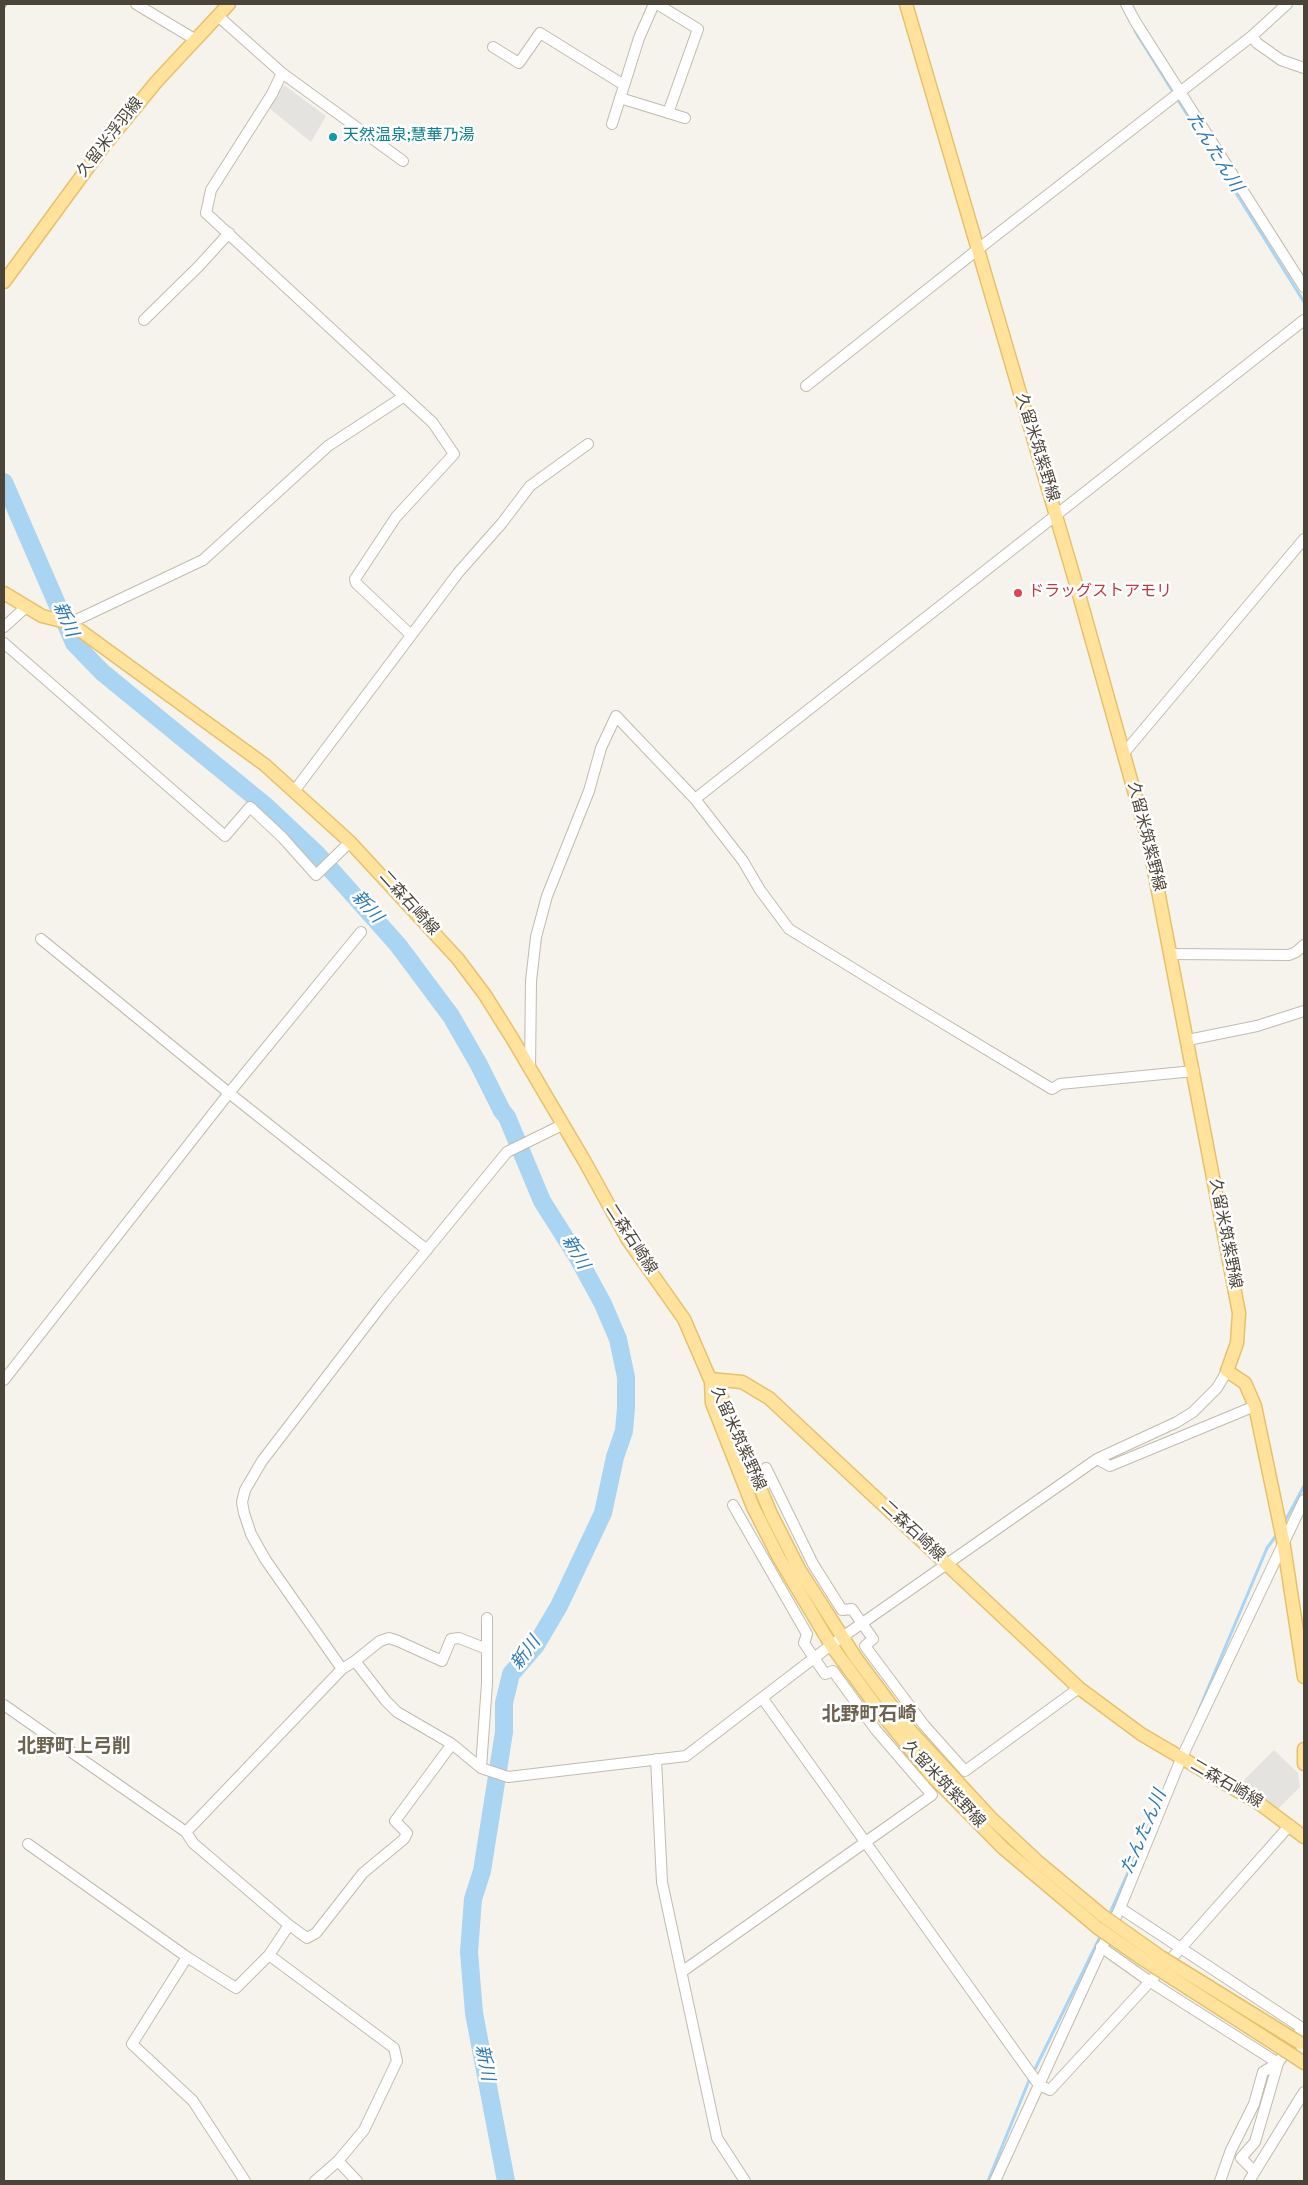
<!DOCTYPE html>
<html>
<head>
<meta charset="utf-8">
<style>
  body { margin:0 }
  #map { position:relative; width:1308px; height:2185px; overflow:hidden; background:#f6f3ec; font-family:Overpass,sans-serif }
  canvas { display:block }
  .frame { position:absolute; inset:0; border:5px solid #4b4439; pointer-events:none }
</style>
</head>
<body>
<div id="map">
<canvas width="1308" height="2185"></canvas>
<div class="frame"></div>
</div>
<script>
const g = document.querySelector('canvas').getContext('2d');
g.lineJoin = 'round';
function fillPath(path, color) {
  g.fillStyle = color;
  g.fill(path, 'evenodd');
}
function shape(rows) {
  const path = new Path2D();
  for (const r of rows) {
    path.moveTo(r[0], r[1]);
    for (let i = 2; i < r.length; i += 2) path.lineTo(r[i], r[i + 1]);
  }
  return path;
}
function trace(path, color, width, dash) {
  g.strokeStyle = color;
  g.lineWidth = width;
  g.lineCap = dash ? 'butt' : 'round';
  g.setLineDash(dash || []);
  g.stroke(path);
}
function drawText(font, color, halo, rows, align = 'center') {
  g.font = font + ' Overpass,"Noto Sans JP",sans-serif';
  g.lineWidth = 5;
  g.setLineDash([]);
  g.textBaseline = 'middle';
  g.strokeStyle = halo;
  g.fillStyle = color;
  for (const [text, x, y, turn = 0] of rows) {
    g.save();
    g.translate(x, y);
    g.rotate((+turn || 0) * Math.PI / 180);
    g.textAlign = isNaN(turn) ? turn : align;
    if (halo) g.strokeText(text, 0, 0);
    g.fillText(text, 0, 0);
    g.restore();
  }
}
fillPath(shape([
  [284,85,326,116,311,142,269,108],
  [1274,1750,1298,1773,1300,1787,1277,1810,1241,1783]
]), '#e5e3e0');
trace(shape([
  [1135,31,1304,302],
  [1284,1523,1304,1486],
  [1198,1712,1267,1548,1278,1533],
  [1109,1915,1142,1841],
  [1033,2073,1101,1935],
  [988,2181,1030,2078]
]), '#a9d4f2', 3);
trace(shape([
  [4,482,74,643,102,672,267,807,317,854,398,945,451,1016,478,1063,502,1111,507,1117,542,1201,578,1258,603,1304,618,1339,626,1377,626,1408,624,1431,615,1457,603,1513,559,1606,536,1645,511,1674,504,1703,504,1732,482,1871,473,1899,469,1952,474,2013,506,2181]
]), '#a9d4f2', 18);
const minor = shape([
  [136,4,196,40],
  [657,4,698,29,668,113],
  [1126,4,1135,21,1304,287],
  [218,16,282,73,403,161],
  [1252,36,1257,43,1281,60,1304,68],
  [493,47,519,63,540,33,624,85],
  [282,73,272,94,211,190,206,213,433,423,454,454,396,517,355,579,356,583,411,635],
  [620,98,685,118],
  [612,124,639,38,654,4],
  [144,320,199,266,229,233],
  [806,386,977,250,1252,36,1287,4],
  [70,623,203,560,328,446,403,397],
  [4,627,26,607],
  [4,643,225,836,250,807,283,838,316,875,350,842],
  [1124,753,1304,539],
  [295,790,458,573,502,523,530,486,588,444],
  [695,799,1304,320],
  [41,939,229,1093,427,1250],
  [1172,954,1289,955,1296,952,1304,945],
  [1188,1040,1257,1026,1304,1011],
  [530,1070,531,981,536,937,547,896,589,791,601,748,616,716,695,799,743,861,760,890,789,929,898,996,1052,1089,1060,1084,1194,1071],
  [4,1380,229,1093,361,932],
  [1097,1459,1177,1422,1193,1412,1217,1388,1227,1371],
  [766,1468,813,1564,842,1610,852,1609,873,1639,865,1646,924,1725,965,1771,1079,1688],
  [355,1661,386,1701,397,1712,452,1744,481,1768,508,1777,686,1756,831,1645,1097,1459,1110,1466,1255,1406],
  [342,1669,265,1559,251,1534,244,1513,242,1502,245,1490,262,1461,384,1302,507,1152,562,1125],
  [763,1699,1039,2085,1050,2090,1180,1949,1290,1825],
  [4,1705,186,1832,193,1843,289,1925,269,1955,236,1988,187,1957,28,1844],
  [656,1759,662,1882,717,2138,745,2181],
  [481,1768,487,1683,487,1618],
  [186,1832,342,1669,355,1661,380,1641,389,1638,398,1641,442,1661,451,1639,459,1638,487,1649],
  [1120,1908,1302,2028,1278,2063,1255,2142,1241,2158,1254,2171],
  [289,1925,307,1938,316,1933,363,1873,404,1839,407,1833,395,1821,452,1744],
  [1101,1947,1149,1981,1278,2063,1263,2072,1254,2104,1231,2150,1220,2181],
  [269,1955,394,2048,397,2061,364,2130,338,2161,315,2181],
  [187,1957,132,2044,193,2101,245,2181],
  [683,1971,932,1795,876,1730,833,1671,825,1674,804,1643,807,1634,733,1505],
  [338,2161,357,2181],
  [995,2181,1120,1908,1181,1759,1304,1500],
  [1249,2181,1304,2092]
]);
const major = shape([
  [906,4,1076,584,1149,844,1239,1313,1237,1343,1227,1371,1245,1383,1255,1406,1283,1540,1304,1677],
  [4,282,103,147,157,81,229,4],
  [4,593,42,616,70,623,265,765,350,842,458,959,485,995,512,1038,585,1162,628,1240,684,1319,710,1379,723,1400,771,1514,799,1569,856,1658,909,1729,992,1819,1037,1861,1103,1916],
  [710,1379,742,1382,769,1398,1079,1688,1141,1734,1260,1804,1304,1837],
  [711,1381,712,1403,753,1507,779,1558,831,1645,878,1709,932,1776,1003,1848,1098,1928],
  [1304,1749,1304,1764],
  [1292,2055,1304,2063]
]);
trace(minor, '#c2bbae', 12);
trace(major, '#e6c16a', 15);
trace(minor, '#fff', 10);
trace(major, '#ffe39c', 12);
trace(shape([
  [4,7,6,4]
]), '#9a9a9a', 3, [6, 6]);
const majorBridge = shape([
  [1103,1916,1161,1957,1300,2043],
  [1098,1928,1144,1960,1292,2055]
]);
trace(majorBridge, '#e6c16a', 15, []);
trace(majorBridge, '#ffe39c', 12);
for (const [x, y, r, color] of [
  [333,137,5,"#0f9aa8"],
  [1018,593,5,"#e0444e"]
]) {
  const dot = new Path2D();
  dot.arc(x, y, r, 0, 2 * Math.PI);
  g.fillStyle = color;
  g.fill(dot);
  trace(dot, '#fff', 2);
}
drawText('16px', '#0d838f', '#fff', [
  ["天然温泉;慧華乃湯",343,137]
], 'left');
drawText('16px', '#4b4439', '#fff', [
  ["久留米浮羽線",111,138,-52],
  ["久留米筑紫野線",1036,448,73],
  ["久留米筑紫野線",1145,837,76],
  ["二森石崎線",408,904,48],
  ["久留米筑紫野線",1224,1234,79],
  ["二森石崎線",630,1240,57],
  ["久留米筑紫野線",737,1439,66],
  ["二森石崎線",912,1532,43],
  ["久留米筑紫野線",943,1785,47],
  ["二森石崎線",1226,1785,30]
]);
drawText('16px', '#be3a42', '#fff', [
  ["ドラッグストアモリ",1028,593]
], 'left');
drawText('italic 18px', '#2e7ab2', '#fff', [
  ["たんたん川",1213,153,58],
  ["新川",64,620,66],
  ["新川",366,908,48],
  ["新川",574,1253,60],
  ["新川",527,1654,-53],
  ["たんたん川",1145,1833,-67],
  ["新川",483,2063,79]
]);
drawText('bold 19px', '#6e6250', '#fff', [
  ["北野町石崎",869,1716],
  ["北野町上弓削",74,1748]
]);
</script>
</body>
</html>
